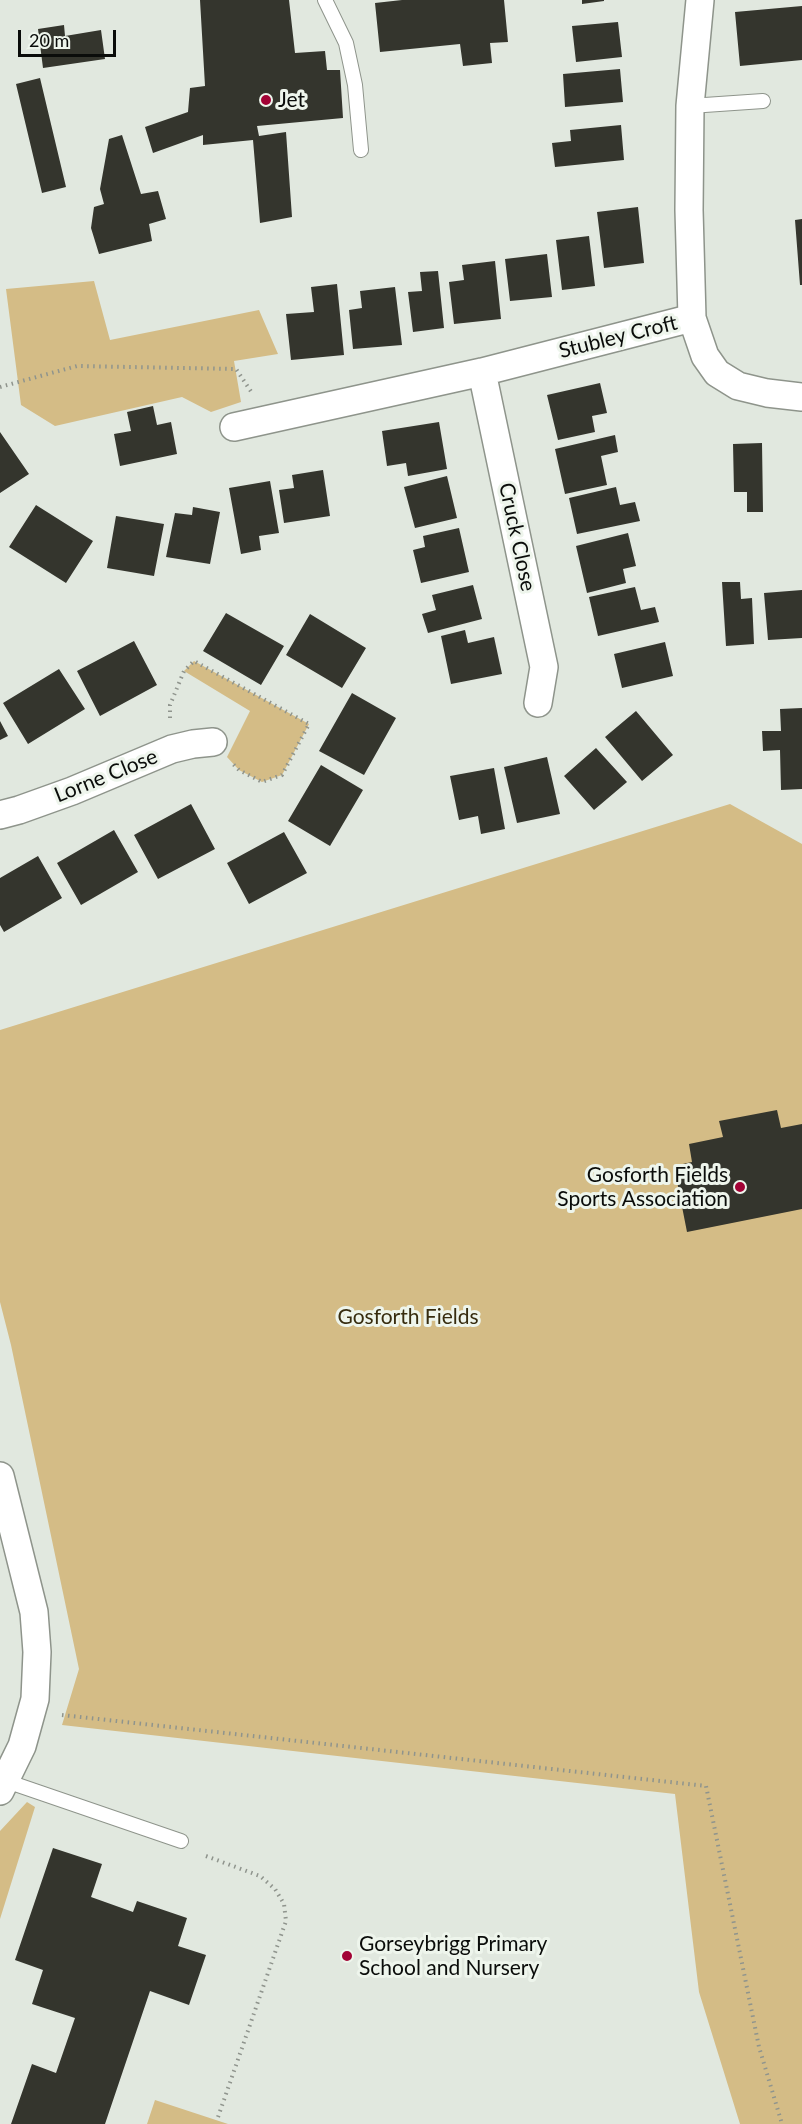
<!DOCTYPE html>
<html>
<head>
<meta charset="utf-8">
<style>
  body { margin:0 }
  #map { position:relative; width:802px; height:2124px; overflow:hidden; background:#e1e8df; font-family:Lato,sans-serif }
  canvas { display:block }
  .scale { position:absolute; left:18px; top:30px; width:98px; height:27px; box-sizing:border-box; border:3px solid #0a0c0a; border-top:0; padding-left:8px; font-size:18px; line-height:21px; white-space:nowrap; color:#0a0c0a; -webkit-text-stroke:4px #eef5ec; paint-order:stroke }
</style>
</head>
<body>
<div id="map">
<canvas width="802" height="2124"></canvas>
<div class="scale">20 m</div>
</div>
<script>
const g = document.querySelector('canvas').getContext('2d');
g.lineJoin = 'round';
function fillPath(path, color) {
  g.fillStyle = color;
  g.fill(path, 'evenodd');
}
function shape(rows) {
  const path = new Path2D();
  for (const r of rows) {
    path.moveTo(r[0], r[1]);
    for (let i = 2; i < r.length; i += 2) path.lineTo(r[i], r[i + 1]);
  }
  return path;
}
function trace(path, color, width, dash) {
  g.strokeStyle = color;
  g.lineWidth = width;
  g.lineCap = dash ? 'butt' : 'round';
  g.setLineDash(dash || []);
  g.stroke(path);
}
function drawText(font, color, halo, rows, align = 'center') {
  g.font = font + ' Lato,sans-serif';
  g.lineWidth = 6;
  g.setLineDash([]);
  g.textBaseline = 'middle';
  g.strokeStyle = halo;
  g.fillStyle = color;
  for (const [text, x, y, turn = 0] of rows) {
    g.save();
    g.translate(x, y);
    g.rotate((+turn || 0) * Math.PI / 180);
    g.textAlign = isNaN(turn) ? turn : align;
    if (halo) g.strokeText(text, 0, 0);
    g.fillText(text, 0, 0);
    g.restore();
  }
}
fillPath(shape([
  [94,281,110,340,259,310,278,354,234,361,241,402,211,412,182,397,55,426,21,405,6,289],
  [194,661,309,724,282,775,262,782,239,770,227,757,250,711,184,671],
  [730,804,802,844,802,2124,740,2124,699,1992,675,1794,62,1725,79,1669,11,1345,0,1302,0,1030],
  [27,1802,35,1807,0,1919,0,1831],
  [155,2100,228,2124,147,2124]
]), '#d4bc86');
fillPath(shape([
  [200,0,289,0,295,53,325,51,327,70,340,70,343,118,257,126,259,136,286,132,292,217,260,223,253,140,203,145,203,135,153,153,145,127,188,112,190,88,205,86],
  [402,0,504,0,508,42,490,43,492,63,463,66,460,44,380,52,375,3],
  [582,0,604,0,604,1,582,4],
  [802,6,802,60,740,66,735,12],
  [618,22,622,57,576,62,572,26],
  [64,25,65,36,101,30,105,59,43,68,38,29],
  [620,69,623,102,565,107,563,74],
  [40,78,66,187,42,193,16,84],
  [621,125,624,160,555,167,552,143,571,141,570,130],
  [122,135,141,194,158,191,166,219,149,224,152,241,99,254,91,228,94,207,104,204,100,189,109,139],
  [638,207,644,263,604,268,597,212],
  [802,219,802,285,800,285,795,220],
  [589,236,595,286,562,290,556,240],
  [547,254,552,297,510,301,505,259],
  [495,261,501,319,454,324,449,282,464,280,462,265],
  [438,271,444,328,413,332,408,292,422,291,420,272],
  [337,284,344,355,291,360,286,314,314,312,311,287],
  [395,287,402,345,353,349,349,310,362,308,360,291],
  [600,383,607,413,592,416,595,432,558,440,547,395],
  [153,406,157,425,171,422,177,454,120,466,114,434,131,431,127,412],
  [439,422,447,469,408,476,406,463,387,466,382,431],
  [0,432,29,474,0,493],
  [615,435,618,452,601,456,607,485,565,494,555,449],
  [762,443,763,512,747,512,747,492,734,492,733,444],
  [323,470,330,516,284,523,279,490,294,488,292,475],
  [447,476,457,518,415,528,404,487],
  [270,481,279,533,259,536,261,550,241,554,229,488],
  [616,487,620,505,635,502,640,521,577,534,569,498],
  [36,505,93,541,66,583,9,547],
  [193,507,220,512,210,564,166,557,175,513,192,515],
  [116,516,164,524,154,576,107,568],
  [459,528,469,572,421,583,413,550,425,547,423,536],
  [628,533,636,566,623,569,626,583,587,593,576,546],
  [722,582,740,582,741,599,752,598,754,644,726,646],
  [473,585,482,619,428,633,422,614,436,610,432,595],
  [635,587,641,610,655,607,659,622,598,636,589,597],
  [802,590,802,638,768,640,764,593],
  [226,613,284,646,261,685,203,651],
  [310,614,366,648,342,688,286,655],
  [465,630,468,643,494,637,502,674,451,684,441,636],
  [134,641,157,685,100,716,77,671],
  [665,642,673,676,622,688,614,654],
  [59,669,85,709,28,744,3,703],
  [352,693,396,718,364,775,319,751],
  [802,708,802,789,781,790,780,750,763,751,762,731,781,731,780,709],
  [636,711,673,755,642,781,605,737],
  [0,721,8,736,0,740],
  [596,748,627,782,594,810,564,776],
  [547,757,560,814,517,823,504,767],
  [321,765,363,790,330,846,288,821],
  [494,768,505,829,481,834,478,816,459,820,450,776],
  [191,804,215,849,158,879,134,835],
  [114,830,138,872,81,905,57,863],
  [284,832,307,873,249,904,227,863],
  [38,856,62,898,4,932,0,925,0,878],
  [777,1110,781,1128,802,1124,802,1209,687,1232,674,1166,692,1162,689,1144,723,1137,719,1121],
  [53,1848,102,1864,91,1897,133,1912,137,1901,187,1918,178,1946,206,1955,189,2005,150,1991,105,2124,11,2124,32,2064,56,2073,75,2018,32,2004,43,1970,15,1960]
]), '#34352d');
const lane = shape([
  [325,0,346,43,355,85,361,150],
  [690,106,763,101],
  [6,1781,181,1841]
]);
const street = shape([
  [692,318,705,356,717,373,738,386,767,393,802,397],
  [482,372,544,667,538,703],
  [234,427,482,372,692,318,689,210,690,106,700,0],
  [0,815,19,810,72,791,172,749,193,744,213,742],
  [0,1476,34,1612,37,1652,35,1699,22,1746,0,1791]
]);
trace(lane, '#8e948b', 16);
trace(street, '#8e948b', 30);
trace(shape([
  [0,387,77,366,236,369,252,393],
  [170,718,170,705,184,671,194,661,309,724,282,775,262,782,239,770,232,763],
  [62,1715,706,1786,759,2047,782,2124],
  [206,1856,260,1876,275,1889,284,1904,286,1921,217,2120]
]), '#8f948d', 4, [1.5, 4.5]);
trace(lane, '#fff', 14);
trace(street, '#fff', 27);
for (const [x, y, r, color] of [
  [266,100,6,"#a20235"],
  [740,1187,6,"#a20235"],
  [347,1956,6,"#a20235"]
]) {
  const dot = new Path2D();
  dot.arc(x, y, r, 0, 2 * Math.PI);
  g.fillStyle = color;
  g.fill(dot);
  trace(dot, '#eef5ec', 2);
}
drawText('21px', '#0a0c0a', '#eef5ec', [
  ["Jet",278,100],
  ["Gosforth Fields",728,1175,"right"],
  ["Sports Association",728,1199,"right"],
  ["Gorseybrigg Primary",359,1944],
  ["School and Nursery",359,1968]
], 'left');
drawText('21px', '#0a0c0a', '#eef5ec', [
  ["Stubley Croft",618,337,-14],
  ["Cruck Close",517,537,78],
  ["Lorne Close",106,776,-22]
]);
drawText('21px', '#372c0f', '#eef5ec', [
  ["Gosforth Fields",408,1317]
]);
</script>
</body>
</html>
